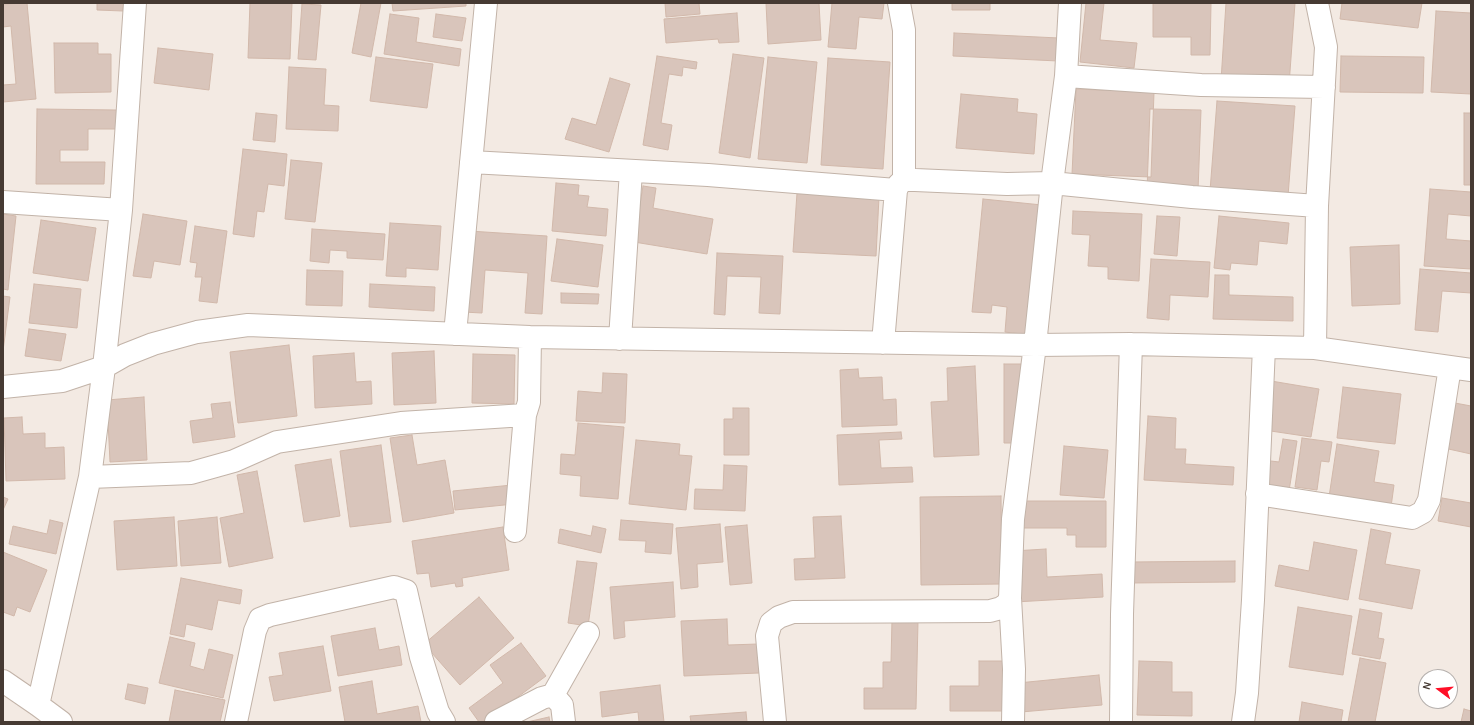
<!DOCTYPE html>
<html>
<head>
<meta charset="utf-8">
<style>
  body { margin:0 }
  #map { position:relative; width:1474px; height:725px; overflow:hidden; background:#f3eae3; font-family:Karla,sans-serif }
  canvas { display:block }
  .frame { position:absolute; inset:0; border:4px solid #463a33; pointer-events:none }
  .north { position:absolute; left:1418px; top:669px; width:40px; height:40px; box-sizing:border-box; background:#fff; border:1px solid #b5b0ad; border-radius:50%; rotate:286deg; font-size:11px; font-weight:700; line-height:16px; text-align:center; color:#463a33 }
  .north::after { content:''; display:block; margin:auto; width:14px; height:18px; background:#ff0f27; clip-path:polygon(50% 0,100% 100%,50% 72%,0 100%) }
</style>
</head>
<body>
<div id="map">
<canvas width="1474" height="725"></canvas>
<div class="frame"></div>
<div class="north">N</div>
</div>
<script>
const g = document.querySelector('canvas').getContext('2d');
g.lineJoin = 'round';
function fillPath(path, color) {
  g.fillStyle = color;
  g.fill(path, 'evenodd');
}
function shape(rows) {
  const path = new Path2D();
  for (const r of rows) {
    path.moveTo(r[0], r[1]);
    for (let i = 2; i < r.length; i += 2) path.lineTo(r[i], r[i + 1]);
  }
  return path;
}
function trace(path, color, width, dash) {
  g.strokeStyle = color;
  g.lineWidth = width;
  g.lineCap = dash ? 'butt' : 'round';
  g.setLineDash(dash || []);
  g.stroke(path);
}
const building = shape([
  [27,3,36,99,3,102,3,85,16,84,11,26,3,27,3,4,27,3],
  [97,3,124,3,123,11,97,10,97,3],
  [250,3,292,3,290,59,248,58,250,3],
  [361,3,381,3,371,57,352,53,361,3],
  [392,3,466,3,466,6,393,11,392,3],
  [665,3,699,3,700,14,666,17,665,3],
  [766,3,819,3,821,40,768,44,766,3],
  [832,3,884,3,882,19,859,17,856,49,828,47,832,3],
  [952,3,990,3,990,10,952,10,952,3],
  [1086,3,1104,3,1100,40,1137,43,1134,68,1080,62,1086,3],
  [1153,3,1211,3,1210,55,1191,55,1191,37,1153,37,1153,3],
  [1226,3,1295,3,1289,85,1221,81,1226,3],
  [1342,3,1422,3,1418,28,1340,19,1342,3],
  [302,4,321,5,316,60,298,59,302,4],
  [1436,11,1471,13,1471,94,1431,92,1436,11],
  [737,13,739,42,719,43,718,39,666,43,664,19,737,13],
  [390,14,419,18,416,42,461,49,459,66,384,54,390,14],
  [436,14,466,18,462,41,433,37,436,14],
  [954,33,1059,38,1058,61,953,56,954,33],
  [54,43,98,43,98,54,111,54,111,92,55,93,54,43],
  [158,48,213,54,209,90,154,83,158,48],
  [733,54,764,58,750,158,719,153,733,54],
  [657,56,697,62,696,69,683,67,682,76,669,74,661,123,672,125,668,150,643,145,657,56],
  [1341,56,1424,57,1423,93,1340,92,1341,56],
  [376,57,433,64,427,108,370,101,376,57],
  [768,57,817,62,807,163,758,159,768,57],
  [828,58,890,62,883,169,821,165,828,58],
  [289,67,326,69,324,105,339,106,338,131,286,129,289,67],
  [610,78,630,84,609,152,565,139,572,118,596,125,610,78],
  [1076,89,1154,92,1151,177,1072,174,1076,89],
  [961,94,1018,99,1017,112,1037,114,1034,154,956,148,961,94],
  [1217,101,1295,106,1288,196,1210,191,1217,101],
  [37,109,117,110,117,129,88,129,88,150,60,150,60,162,105,162,104,184,36,184,37,109],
  [1150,109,1201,110,1198,191,1147,190,1150,109],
  [256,113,277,115,275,142,253,140,256,113],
  [1464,113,1471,113,1471,185,1464,185,1464,113],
  [243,149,287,154,284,186,268,184,264,212,257,211,254,237,233,234,243,149],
  [291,160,322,163,315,222,285,219,291,160],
  [556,183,579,185,578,195,589,196,587,207,608,209,606,236,552,231,556,183],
  [643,186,656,188,653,208,713,219,707,254,634,242,643,186],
  [1430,189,1471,192,1471,216,1448,214,1446,239,1471,241,1471,269,1424,266,1430,189],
  [797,193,879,197,876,256,793,252,797,193],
  [983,199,1042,205,1029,335,1005,332,1007,307,992,305,991,313,972,312,983,199],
  [1073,211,1142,214,1139,281,1108,279,1108,267,1088,266,1090,235,1072,234,1073,211],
  [3,214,16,216,8,290,3,289,3,214],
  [143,214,187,221,180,265,154,261,151,278,133,276,143,214],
  [1157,216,1180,217,1177,256,1154,254,1157,216],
  [1219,216,1289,223,1287,244,1259,241,1257,265,1231,263,1230,270,1214,268,1219,216],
  [41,220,96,228,88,281,33,273,41,220],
  [390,223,441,226,438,270,406,268,406,277,386,276,390,223],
  [195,226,227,231,217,303,199,301,202,277,195,277,197,263,190,262,195,226],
  [312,229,385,234,383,260,347,258,347,251,330,250,329,263,310,261,312,229],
  [469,231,547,236,542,314,525,313,528,273,485,270,482,313,463,312,469,231],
  [557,239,603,245,598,287,551,281,557,239],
  [1399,245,1400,304,1352,306,1350,247,1399,245],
  [717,253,783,256,780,314,759,313,761,277,727,276,725,315,714,314,717,253],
  [1151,259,1210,262,1208,297,1170,295,1169,320,1147,318,1151,259],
  [1420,269,1471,273,1471,293,1442,291,1438,332,1415,330,1420,269],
  [307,270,343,271,342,306,306,305,307,270],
  [1215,275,1229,275,1229,295,1293,297,1293,321,1213,319,1215,275],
  [34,284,81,289,77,328,29,323,34,284],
  [370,284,435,287,434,311,369,307,370,284],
  [561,293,599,294,598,304,561,303,561,293],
  [3,296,10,297,3,351,3,296],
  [29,329,66,334,61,361,25,356,29,329],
  [289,345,297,416,238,423,230,352,289,345],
  [434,351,436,403,394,405,392,353,434,351],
  [354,353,356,382,371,381,372,404,315,408,313,356,354,353],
  [473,354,515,355,514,404,472,403,473,354],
  [1004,364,1022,364,1022,443,1004,443,1004,364],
  [975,366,979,455,934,457,931,402,948,401,947,368,975,366],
  [858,369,859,378,882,377,883,400,896,399,897,425,842,427,840,370,858,369],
  [603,373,627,374,625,423,576,421,578,391,602,393,603,373],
  [1271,381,1319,389,1311,437,1264,430,1271,381],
  [1343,387,1401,394,1395,444,1337,438,1343,387],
  [144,397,147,460,110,462,107,400,144,397],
  [230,402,235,437,193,443,190,421,213,418,211,404,230,402],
  [1455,403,1471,406,1471,454,1444,448,1455,403],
  [733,408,749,408,749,455,724,455,724,419,733,419,733,408],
  [1148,416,1176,418,1175,449,1186,449,1185,464,1234,467,1233,485,1144,480,1148,416],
  [22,417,23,434,45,433,45,448,64,447,65,479,6,481,4,418,22,417],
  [578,423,624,427,618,499,580,496,581,476,560,474,561,454,575,455,578,423],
  [901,432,902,439,879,440,881,468,912,467,913,482,839,485,837,435,901,432],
  [412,435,417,465,445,460,454,513,403,522,390,438,412,435],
  [1302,438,1332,442,1329,462,1321,461,1317,490,1295,487,1302,438],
  [1283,439,1297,441,1289,491,1259,486,1263,460,1279,462,1283,439],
  [636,440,680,444,679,455,692,456,686,510,629,504,636,440],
  [1337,444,1379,451,1374,482,1394,485,1391,507,1329,497,1337,444],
  [381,445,391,522,350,527,340,451,381,445],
  [1064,446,1108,450,1104,498,1060,495,1064,446],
  [331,459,340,516,304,522,295,465,331,459],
  [724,465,747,466,745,511,694,509,695,489,723,490,724,465],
  [257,471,273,558,229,567,220,518,244,513,237,475,257,471],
  [512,485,514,504,455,510,453,491,512,485],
  [1001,496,1002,584,921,585,920,497,1001,496],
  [3,497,8,499,3,510,3,497],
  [1442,498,1471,503,1471,527,1438,521,1442,498],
  [1015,501,1106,501,1106,547,1076,547,1076,535,1067,535,1067,528,1015,528,1015,501],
  [841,516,845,578,795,580,794,559,815,558,813,517,841,516],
  [174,517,177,566,117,570,114,521,174,517],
  [217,517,221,563,181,566,178,521,217,517],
  [50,520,63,523,56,554,9,544,13,526,47,534,50,520],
  [621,520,673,524,671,554,645,552,646,541,619,540,621,520],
  [720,524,723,562,697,564,698,587,681,589,676,528,720,524],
  [747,525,752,583,730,585,725,527,747,525],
  [593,526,606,529,601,553,558,543,560,529,591,536,593,526],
  [503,527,509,570,462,578,463,586,456,587,455,583,431,587,429,573,417,574,412,541,503,527],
  [1371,529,1391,533,1385,564,1420,570,1412,609,1359,599,1371,529],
  [1314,542,1357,550,1348,600,1275,586,1279,565,1309,571,1314,542],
  [1046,549,1047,577,1102,574,1103,597,1015,602,1013,551,1046,549],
  [3,552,47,570,30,612,17,607,14,616,3,612,3,552],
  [577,561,597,563,588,626,568,623,577,561],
  [1235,561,1235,582,1130,583,1131,562,1235,561],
  [181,578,242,590,240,604,218,600,212,630,186,624,184,637,170,634,181,578],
  [673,582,675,617,624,621,625,637,614,639,610,587,673,582],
  [479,597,514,638,460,685,424,644,479,597],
  [1298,607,1352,616,1343,675,1289,667,1298,607],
  [1360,609,1382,613,1378,638,1384,639,1380,659,1352,654,1360,609],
  [727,619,728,645,758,644,759,673,684,676,681,621,727,619],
  [892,620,918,621,916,709,864,709,864,688,883,688,883,662,891,662,892,620],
  [375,628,379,650,399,646,402,665,338,676,331,636,375,628],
  [170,637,195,643,190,666,204,670,209,649,233,655,223,698,159,683,170,637],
  [521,643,546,676,484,722,479,722,469,708,503,683,490,665,521,643],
  [323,646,331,691,274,701,269,677,283,675,279,653,323,646],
  [1360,658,1386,663,1375,722,1348,722,1360,658],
  [979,661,1006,661,1006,711,950,711,950,686,979,686,979,661],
  [1139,661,1172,662,1172,692,1192,692,1192,716,1137,715,1139,661],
  [1099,675,1102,705,1021,712,1018,683,1099,675],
  [372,681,377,714,418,706,421,722,345,722,339,687,372,681],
  [128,684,148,688,145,704,125,699,128,684],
  [660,685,664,722,639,722,638,712,602,717,600,692,660,685],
  [175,690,225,700,220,722,169,722,175,690],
  [1302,702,1343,710,1341,722,1299,722,1302,702],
  [1464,709,1471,711,1471,722,1461,722,1464,709],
  [746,712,747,722,691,722,690,716,746,712],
  [549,717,550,722,527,722,549,717]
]);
fillPath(building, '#d9c5bb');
trace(building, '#d1b8aa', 1);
const minor = shape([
  [899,3,904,30,904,180],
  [1066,76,1201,85,1324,87],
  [471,162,708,175,896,190],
  [3,202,121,210],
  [455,334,486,3],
  [620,339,631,171],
  [883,343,896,190,899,184,904,180,915,180,1007,184,1052,183,1066,76,1070,3],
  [1315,348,1317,206,1326,47,1317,3],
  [3,387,62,381,104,367,125,355,153,344,197,332,248,325,530,337,1035,345,1131,344,1315,348,1471,370],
  [90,477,191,473,234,461,277,442,401,423,525,415,529,402,530,337],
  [1257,494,1412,518,1423,512,1429,500,1450,367],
  [515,531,525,415],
  [1010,598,1014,669,1013,722],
  [3,681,38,705,61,722],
  [553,695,588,633],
  [38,705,90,477,104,367,121,210,135,3],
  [236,722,255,631,260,619,270,615,394,587,406,591,421,657,438,712,444,722],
  [496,722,542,698,553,695,562,705,564,722],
  [775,722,767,636,771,623,779,617,793,612,990,611,1001,608,1007,604,1010,598,1013,519,1035,345,1052,183,1192,197,1317,206],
  [1121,722,1122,614,1131,344],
  [1243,722,1247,693,1253,600,1264,347]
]);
trace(minor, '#c2b3a8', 24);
trace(minor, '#fff', 22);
</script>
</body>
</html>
